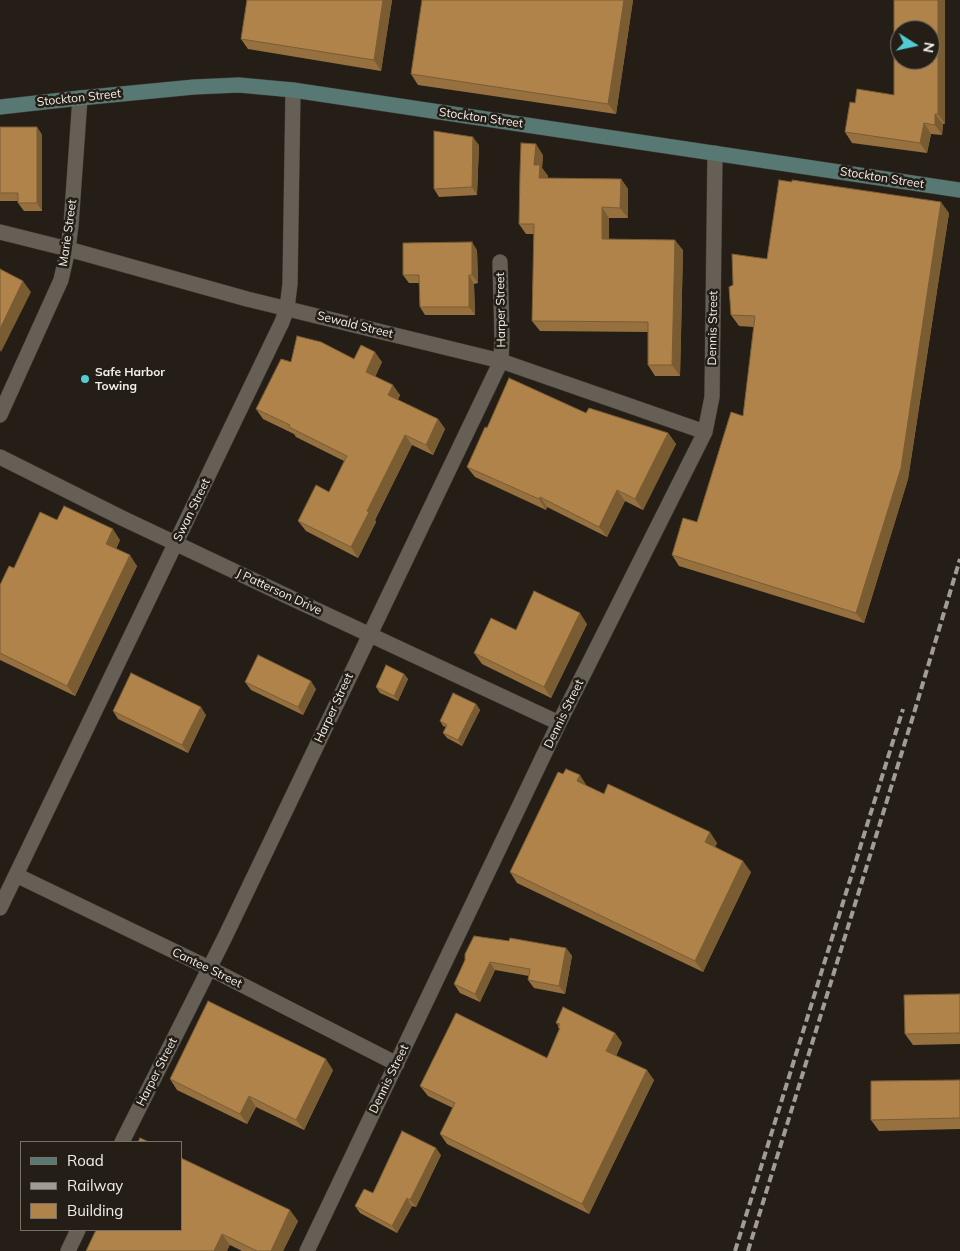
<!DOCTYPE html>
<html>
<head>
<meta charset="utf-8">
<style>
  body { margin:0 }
  #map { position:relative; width:960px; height:1251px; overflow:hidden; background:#241e17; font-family:Mulish,sans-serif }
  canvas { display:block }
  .legend { position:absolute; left:20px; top:1141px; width:162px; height:90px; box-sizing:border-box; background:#241e17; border:1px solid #76716b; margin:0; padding:6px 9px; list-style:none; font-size:15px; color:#f1ede8 }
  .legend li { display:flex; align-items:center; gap:10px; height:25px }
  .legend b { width:25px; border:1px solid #76716b }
  .north { position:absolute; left:890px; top:20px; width:50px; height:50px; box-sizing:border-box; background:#241e17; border:1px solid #76716b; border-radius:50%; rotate:100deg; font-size:14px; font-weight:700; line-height:20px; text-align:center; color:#f1ede8 }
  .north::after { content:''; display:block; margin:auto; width:18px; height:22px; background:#51ccd3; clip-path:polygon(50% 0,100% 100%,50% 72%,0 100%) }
</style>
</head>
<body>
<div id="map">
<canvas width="960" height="1251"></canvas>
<ul class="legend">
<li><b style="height:6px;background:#577873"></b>Road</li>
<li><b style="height:6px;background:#a19c96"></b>Railway</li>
<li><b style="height:14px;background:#af8349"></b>Building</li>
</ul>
<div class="north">N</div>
</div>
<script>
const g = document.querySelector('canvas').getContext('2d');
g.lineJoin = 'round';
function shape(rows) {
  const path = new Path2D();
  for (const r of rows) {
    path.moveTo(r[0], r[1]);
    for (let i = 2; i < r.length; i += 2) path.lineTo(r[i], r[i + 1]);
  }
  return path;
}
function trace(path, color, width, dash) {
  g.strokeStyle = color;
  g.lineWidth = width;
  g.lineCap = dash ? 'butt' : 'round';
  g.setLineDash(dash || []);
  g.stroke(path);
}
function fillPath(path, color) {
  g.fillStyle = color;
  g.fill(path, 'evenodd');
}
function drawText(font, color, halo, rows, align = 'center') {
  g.font = font + ' Mulish,sans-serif';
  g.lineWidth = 5;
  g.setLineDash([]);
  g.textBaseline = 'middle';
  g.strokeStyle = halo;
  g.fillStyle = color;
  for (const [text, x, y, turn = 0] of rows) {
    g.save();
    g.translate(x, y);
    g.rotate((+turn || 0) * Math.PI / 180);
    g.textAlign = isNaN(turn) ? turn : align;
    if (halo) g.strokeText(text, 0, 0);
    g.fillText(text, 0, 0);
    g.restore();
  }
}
const street = shape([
  [0,232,68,249,247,299,501,361,705,432],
  [0,415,61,280,68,249,71,225,80,98],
  [0,457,122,518,291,598,559,723],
  [16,875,209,968,397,1064],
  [0,908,282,322,287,308,290,284,293,90],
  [122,1142,224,939,501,361,502,337,500,262],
  [68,1251,78,1230],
  [307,1251,559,723,705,432,712,397,715,153]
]);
const secondary = shape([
  [0,107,80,98,194,87,239,85,293,90,960,190]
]);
trace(street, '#3f3a35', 16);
trace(secondary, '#3f3a35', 16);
trace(street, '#665f56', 15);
trace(secondary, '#577873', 15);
trace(shape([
  [735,1251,903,709],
  [748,1251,914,713,960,559]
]), '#a19c96', 4, [8, 4]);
fillPath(shape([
  [247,0,392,0,381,71,248,49,241,39],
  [633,0,616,114,418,85,411,74],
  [894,0,945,124,943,124,942,135,931,134,927,153,852,143,845,132,855,103,894,95],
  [0,127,37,127,42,135,42,211,24,211,18,203,18,201,0,201],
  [479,145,477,195,439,197,434,189],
  [543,155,542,168,548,176,547,178,621,179,628,189,628,218,609,218,609,239,683,250,680,376,655,376,648,365,648,332,540,331,532,321,534,234,526,234,519,224],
  [949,213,908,479,864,623,679,566,672,555,697,522,743,416,754,327,739,326,731,315,733,285,767,259],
  [477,250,478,283,474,284,475,315,425,315,420,307,419,283,409,283,403,275],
  [354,359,382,362,375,376,400,395,398,400,438,419,445,429,433,455,412,445,375,520,376,522,358,558,306,531,298,521,329,492,344,461,296,437,294,434,263,419,256,409,291,362],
  [586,413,668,433,676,444,643,510,625,501,607,537,547,507,546,510,475,477,467,467,487,428],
  [57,520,120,540,116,549,137,566,75,696,0,660,0,585,14,568],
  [587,624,551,698,482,664,474,653,516,630],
  [404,674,408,679,398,701,380,693,376,687],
  [245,682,316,689,303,715,251,690],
  [476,704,480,710,462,746,447,738,443,733,446,727,443,726,440,721],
  [113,711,206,715,188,753,118,719],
  [587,786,604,794,717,843,715,847,751,872,703,972,517,883,510,872],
  [509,941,566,948,572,956,565,994,534,988,528,980,529,976,495,970,480,1002,460,993,454,984],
  [960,994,960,1044,913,1045,905,1034],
  [556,1023,615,1033,622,1043,616,1056,654,1080,589,1214,447,1144,440,1134,453,1108,428,1096,420,1086,547,1058,559,1029,558,1027,559,1026],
  [333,1070,304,1130,256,1107,247,1124,177,1090,170,1079],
  [960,1080,960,1129,879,1131,871,1120],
  [441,1155,416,1207,412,1206,397,1233,360,1213,355,1206,373,1193],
  [298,1221,283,1251,242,1251,230,1245,86,1251]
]), '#96713f');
fillPath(shape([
  [383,0,392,0,381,71,374,60],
  [624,0,633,0,616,114,608,104],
  [938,0,945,0,945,124,938,114],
  [935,114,943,124,942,135,935,125],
  [924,123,931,134,927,153,920,143],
  [37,127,42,135,42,211,37,203],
  [473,137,479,145,477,195,472,187],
  [536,144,543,155,542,168,548,176,547,188,539,178,534,165],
  [621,179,628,189,628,218,620,208],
  [941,202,949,213,908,479,864,623,856,613],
  [602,207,609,218,609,249,602,239],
  [675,240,683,250,680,376,672,365],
  [472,242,477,250,478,283,472,275],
  [469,275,474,284,475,315,469,307],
  [23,281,31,292,1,352,0,350,0,329],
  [375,352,382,362,373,382,366,372],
  [393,385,400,395,395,405,388,395],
  [438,419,445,429,433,455,426,445],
  [668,433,676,444,643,510,635,499],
  [405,435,412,445,375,520,376,522,358,558,351,547,367,511],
  [617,490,625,501,607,537,599,527],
  [540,497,547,507,546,510,539,499],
  [113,529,120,540,113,554,106,544],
  [130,555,137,566,75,696,67,686],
  [580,613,587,624,551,698,544,687],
  [404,674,408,679,398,701,394,696],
  [311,681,316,689,303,715,298,707],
  [476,704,480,710,462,746,458,740],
  [201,707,206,715,188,753,182,745],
  [580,775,587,786,577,781],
  [710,832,717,843,713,853,705,842],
  [743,861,751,872,703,972,695,961],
  [566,948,572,956,565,994,559,986],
  [490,962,495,970,480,1002,475,994],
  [615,1033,622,1043,613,1061,606,1051],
  [326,1059,333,1070,304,1130,296,1120],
  [647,1070,654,1080,589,1214,582,1204],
  [249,1096,256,1107,247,1124,240,1114],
  [436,1148,441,1155,416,1207,410,1200],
  [407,1198,412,1206,397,1233,392,1226],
  [290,1210,298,1221,283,1251,271,1251],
  [222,1234,230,1245,227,1251,214,1251]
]), '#7a5c33');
const building = shape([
  [247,0,383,0,374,60,241,39,247,0],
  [422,0,624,0,608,104,411,74,422,0],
  [894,0,938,0,938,114,935,114,935,125,924,123,920,143,845,132,850,102,855,103,857,89,894,95,894,0],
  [900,30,930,30,930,60,900,60,900,30],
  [0,127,37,127,37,203,18,203,18,193,0,193,0,127],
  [434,131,473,137,472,187,434,189,434,131],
  [521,143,536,144,534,165,540,165,539,178,621,179,620,208,602,207,602,239,675,240,672,365,648,365,648,322,532,321,534,224,519,224,520,172,521,143],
  [779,180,792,182,792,180,941,202,901,468,856,613,672,555,683,518,697,522,731,412,743,416,755,316,731,315,729,287,733,285,732,254,767,259,779,180],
  [472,242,472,275,469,275,469,307,420,307,419,275,403,275,403,243,472,242],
  [0,269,23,281,0,329,0,269],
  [297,336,321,342,354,359,361,345,375,352,366,372,393,385,388,395,438,419,426,445,405,435,367,511,369,512,351,547,298,521,316,485,329,492,347,456,289,427,290,425,256,409,281,359,291,362,297,336],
  [509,378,586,413,589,408,668,433,635,499,617,490,599,527,540,497,539,499,467,467,485,427,487,428,509,378],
  [64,506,113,529,106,544,130,555,67,686,0,653,0,585,9,566,14,568,40,512,57,520,64,506],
  [534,591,580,613,544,687,474,653,491,618,516,630,534,591],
  [258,655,311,681,298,707,245,682,258,655],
  [386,665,404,674,394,696,376,687,386,665],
  [131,673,201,707,182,745,113,711,131,673],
  [453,693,476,704,458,740,443,733,447,725,440,721,453,693],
  [566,769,580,775,577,781,604,794,608,784,710,832,705,842,743,861,695,961,510,872,558,772,563,774,566,769],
  [474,936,509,941,510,938,566,948,559,986,528,980,530,969,490,962,475,994,454,984,465,960,465,954,474,936],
  [960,994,960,1033,905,1034,904,995,960,994],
  [208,1001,326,1059,296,1120,249,1096,240,1114,170,1079,208,1001],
  [563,1007,615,1033,606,1051,647,1070,582,1204,440,1134,455,1103,420,1086,456,1013,547,1058,560,1028,558,1027,560,1024,556,1023,563,1007],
  [960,1080,960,1118,871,1120,871,1081,960,1080],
  [402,1131,436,1148,410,1200,407,1198,392,1226,355,1206,364,1189,373,1193,402,1131],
  [140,1138,149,1142,138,1142,140,1138],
  [181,1158,290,1210,271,1251,257,1251,222,1234,214,1251,86,1251,96,1230,181,1230,181,1158]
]);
fillPath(building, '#af8349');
trace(building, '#7a5c33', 1);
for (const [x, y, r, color] of [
  [85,379,5,"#51ccd3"]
]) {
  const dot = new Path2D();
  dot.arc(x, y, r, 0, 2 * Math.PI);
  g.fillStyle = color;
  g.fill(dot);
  trace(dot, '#241e17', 2);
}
drawText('12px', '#f1ede8', '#241e17', [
  ["Stockton Street",79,98,-6],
  ["Stockton Street",481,118,8],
  ["Stockton Street",882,178,9],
  ["Marie Street",68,233,-82],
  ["Harper Street",501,310,-91],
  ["Sewald Street",355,325,14],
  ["Dennis Street",713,328,-89],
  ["Swan Street",192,510,-64],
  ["J Patterson Drive",279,592,25],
  ["Harper Street",334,708,-65],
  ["Dennis Street",564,714,-64],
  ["Cantee Street",207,968,26],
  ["Harper Street",157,1072,-63],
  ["Dennis Street",389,1079,-64]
]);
drawText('bold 12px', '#f1ede8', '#241e17', [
  ["Safe Harbor",95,372],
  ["Towing",95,386]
], 'left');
</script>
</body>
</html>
